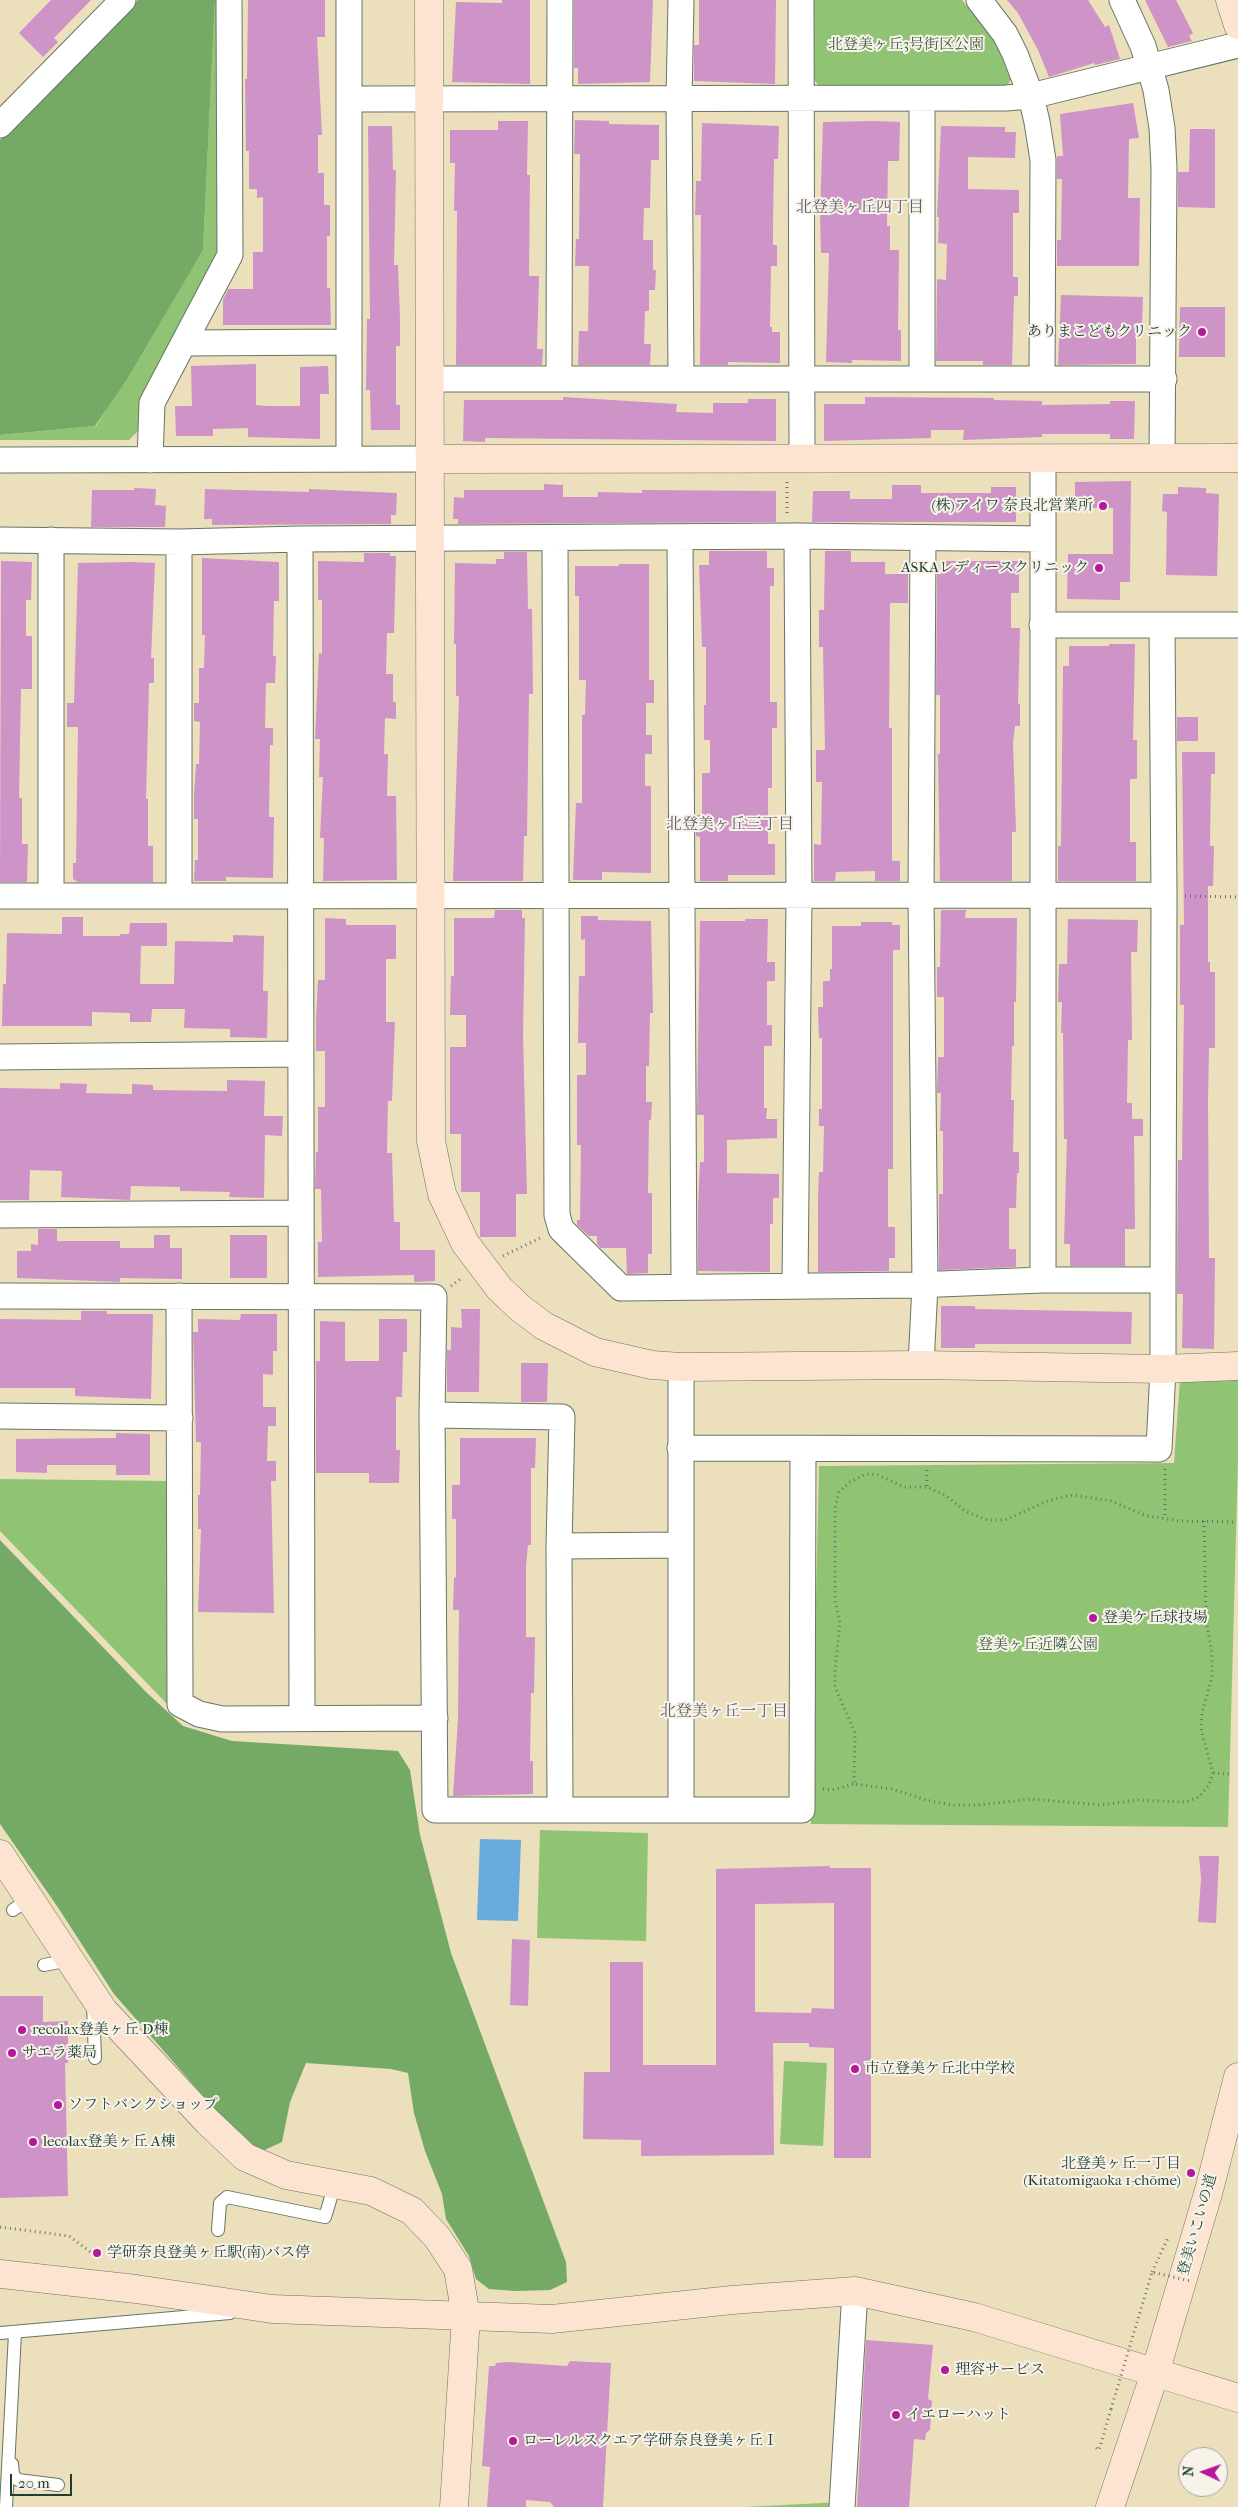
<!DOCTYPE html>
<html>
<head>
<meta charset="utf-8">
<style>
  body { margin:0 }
  #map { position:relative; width:1238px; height:2507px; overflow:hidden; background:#ebdfbc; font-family:"IM FELL French Canon",serif }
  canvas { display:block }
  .north { position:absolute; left:1178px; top:2447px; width:50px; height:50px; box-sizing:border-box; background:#f7f3e8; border:1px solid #a1aaa0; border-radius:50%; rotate:273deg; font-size:14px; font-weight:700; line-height:20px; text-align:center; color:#1f3d34 }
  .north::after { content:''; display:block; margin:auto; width:18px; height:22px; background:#b5179e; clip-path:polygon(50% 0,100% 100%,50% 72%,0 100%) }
  .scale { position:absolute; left:10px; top:2474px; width:62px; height:22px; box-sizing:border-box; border:2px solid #1f3d34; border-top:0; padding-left:6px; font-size:15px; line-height:18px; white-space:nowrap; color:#1f3d34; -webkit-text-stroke:4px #f7f3e8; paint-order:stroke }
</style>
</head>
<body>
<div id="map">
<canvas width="1238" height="2507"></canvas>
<div class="north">N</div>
<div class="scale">20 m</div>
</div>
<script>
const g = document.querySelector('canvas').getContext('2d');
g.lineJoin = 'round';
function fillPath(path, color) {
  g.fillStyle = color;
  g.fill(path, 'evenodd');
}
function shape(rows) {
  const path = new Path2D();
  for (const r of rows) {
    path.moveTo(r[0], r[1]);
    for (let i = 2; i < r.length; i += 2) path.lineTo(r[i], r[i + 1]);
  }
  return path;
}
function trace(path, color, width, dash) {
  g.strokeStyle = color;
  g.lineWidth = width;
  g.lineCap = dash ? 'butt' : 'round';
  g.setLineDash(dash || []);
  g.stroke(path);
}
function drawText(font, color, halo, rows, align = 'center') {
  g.font = font + ' "IM FELL French Canon","Noto Serif JP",serif';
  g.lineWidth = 4;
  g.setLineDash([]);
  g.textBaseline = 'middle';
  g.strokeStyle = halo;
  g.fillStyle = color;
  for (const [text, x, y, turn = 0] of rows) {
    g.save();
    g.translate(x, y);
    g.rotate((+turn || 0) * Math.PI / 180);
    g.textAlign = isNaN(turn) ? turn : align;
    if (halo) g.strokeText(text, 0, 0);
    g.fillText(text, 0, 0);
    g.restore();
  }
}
fillPath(shape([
  [215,0,219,0,220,244,217,261,140,429,129,440,0,440,0,435,96,426,203,250],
  [812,0,962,0,989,32,1013,76,1004,91,821,89,813,78],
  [1238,1378,1238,1461,1228,1827,811,1824,819,1466,1174,1463,1180,1380],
  [0,1479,169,1481,170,1707,0,1531],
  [540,1830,648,1833,646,1941,537,1938],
  [784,2061,827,2063,823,2146,780,2144],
  [842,2502,842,2507,744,2507]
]), '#90c374');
fillPath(shape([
  [138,0,215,0,203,250,127,379,95,426,0,435,0,140],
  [0,1540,146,1692,183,1726,232,1741,398,1751,410,1770,420,1835,451,1953,566,2262,567,2282,550,2290,515,2291,489,2289,476,2279,469,2256,446,2219,442,2194,425,2151,414,2113,408,2073,391,2069,306,2063,290,2102,282,2142,258,2153,231,2128,114,1994,57,1906,0,1824]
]), '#74a966');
fillPath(shape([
  [480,1839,521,1840,518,1921,477,1920]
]), '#68abdd');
fillPath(shape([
  [51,0,91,0,54,38,58,42,43,57,19,33],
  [248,0,325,0,325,37,317,37,322,135,318,135,318,173,324,173,324,205,330,205,330,236,327,236,327,288,330,288,331,325,223,325,223,300,228,289,253,289,253,252,263,252,263,197,257,198,257,189,249,189,249,151,246,151,245,79,247,79],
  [502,0,530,0,530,84,452,82,456,2,502,3],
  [574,0,653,0,650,82,578,84,578,68,574,68],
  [699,0,776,0,775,84,694,81,694,45,699,45],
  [1007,0,1088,0,1105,27,1109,25,1120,59,1095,65,1094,63,1049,77,1038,50,1018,13],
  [1145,0,1176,0,1193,33,1189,36,1192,41,1168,47],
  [1133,103,1139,138,1129,139,1128,198,1140,198,1139,266,1057,266,1057,240,1061,240,1062,179,1057,179,1057,156,1063,156,1060,114],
  [575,120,609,121,609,124,659,125,659,160,651,160,650,208,644,208,643,240,653,240,653,270,656,270,655,290,649,290,649,311,645,311,644,344,651,344,650,365,578,365,579,331,588,331,589,266,575,266,576,239,579,239,580,154,574,154],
  [498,121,528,121,527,175,530,175,529,276,539,276,537,349,543,349,542,365,456,365,457,211,454,211,455,163,450,163,450,130,498,130],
  [874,121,900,122,899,161,888,161,887,226,890,226,890,250,899,250,898,330,901,330,901,361,852,360,852,363,826,362,829,253,821,253,820,215,823,122],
  [702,123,779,126,778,159,774,159,773,226,773,245,777,245,777,266,771,266,770,327,772,327,772,332,780,332,780,363,728,362,728,365,700,365,701,215,695,215,696,181,701,181],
  [368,126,392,126,393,170,396,170,394,265,398,265,400,319,400,346,396,346,396,405,400,405,400,430,371,430,370,390,366,390,367,319,370,319],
  [941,126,1005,127,1005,132,1016,132,1015,158,968,157,968,189,1019,190,1019,213,1013,213,1013,277,1018,277,1018,296,1014,296,1012,365,983,365,983,361,936,361,937,279,946,280,947,244,938,243,939,217,937,217],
  [1190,129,1215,129,1215,208,1178,207,1178,172,1189,172],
  [1061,295,1143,297,1142,323,1136,323,1136,364,1058,365],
  [1180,307,1225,307,1225,357,1179,357],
  [256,364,256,405,268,406,300,406,300,367,328,366,329,394,320,394,320,439,248,437,248,428,213,429,213,436,176,436,175,406,192,406,191,366],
  [563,397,677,404,676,412,713,413,713,403,748,403,748,399,776,399,776,441,485,438,485,442,463,441,464,400,563,400],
  [865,397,994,398,994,400,1042,401,1042,405,1110,404,1110,401,1135,401,1134,439,1110,439,1110,434,1042,434,1042,437,963,440,964,430,931,430,931,438,824,441,824,404,865,404],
  [1131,481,1130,582,1120,582,1120,600,1067,599,1068,554,1113,554,1113,508,1075,508,1075,482],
  [544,484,563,485,563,497,598,497,598,492,642,493,642,490,776,491,776,522,458,524,458,519,453,519,454,497,464,498,464,490,544,490],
  [892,485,921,485,921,493,991,493,991,487,1016,487,1016,522,812,522,813,491,850,491,850,499,892,499],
  [1178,487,1206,488,1206,493,1219,494,1217,576,1166,575,1167,512,1162,511,1163,494,1178,494],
  [134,488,156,489,155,505,166,506,165,527,91,527,92,490,134,490],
  [205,489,309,492,309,489,397,493,396,515,391,515,391,524,212,525,212,519,204,519],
  [709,551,767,551,767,568,774,568,774,586,770,586,770,702,777,702,777,728,772,728,772,788,768,788,768,844,775,844,775,875,728,875,728,881,700,881,700,837,696,836,696,815,702,815,702,773,710,773,710,740,704,740,704,705,706,705,706,647,702,647,699,565,709,565],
  [825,551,851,551,851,562,885,562,885,574,908,574,908,603,890,603,889,728,892,728,892,861,900,861,900,881,875,881,875,871,836,872,835,881,814,881,814,844,821,845,822,782,816,782,816,750,825,750,823,647,819,647,819,610,824,610],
  [504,552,527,552,528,609,532,609,533,694,529,694,527,836,524,836,523,881,453,881,459,696,456,696,456,644,454,644,455,563,496,564,496,559,504,559],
  [364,553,390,553,390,556,396,556,394,633,387,633,386,674,393,674,393,702,396,702,396,719,385,718,384,754,388,754,387,796,396,796,397,880,323,881,324,838,320,838,323,777,319,777,320,739,315,739,319,653,322,654,322,600,318,600,318,561,364,562],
  [202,558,279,562,279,601,274,601,273,656,276,656,275,683,266,683,265,728,273,728,273,745,270,745,269,817,274,817,273,878,226,877,226,881,194,881,195,860,198,860,198,819,194,819,194,797,196,764,199,764,200,722,194,721,194,703,199,703,199,668,204,668,205,635,202,635],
  [1,561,32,562,31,600,26,600,26,636,32,636,32,689,21,689,19,798,22,798,22,844,28,844,27,882,0,882],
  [941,561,1019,561,1019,593,1011,593,1011,628,1020,628,1018,704,1020,704,1020,726,1015,726,1013,742,1016,832,1012,832,1012,881,940,881,938,754,940,754,940,695,936,695,937,574,941,574],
  [132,562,155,563,151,658,154,658,154,683,149,683,146,799,148,799,148,846,153,846,153,882,78,882,73,879,73,863,76,863,78,727,67,727,67,703,74,703,78,563],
  [619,564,649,564,649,680,654,680,654,703,646,703,646,735,652,735,652,754,645,754,645,786,651,786,651,873,602,872,602,880,573,880,576,803,582,803,582,715,585,715,586,680,579,680,579,596,575,596,575,566,619,566],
  [1109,644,1135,644,1133,740,1137,740,1137,779,1130,779,1130,842,1136,842,1136,881,1058,881,1058,846,1061,846,1063,666,1069,666,1069,646,1109,646],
  [1177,717,1198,717,1198,741,1177,741],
  [1182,752,1215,752,1215,774,1211,774,1210,846,1214,846,1213,886,1208,886,1208,962,1210,962,1210,972,1215,972,1215,1048,1209,1048,1208,1099,1209,1258,1215,1258,1214,1349,1182,1348,1183,1294,1177,1294,1178,1160,1182,1160,1184,1005,1180,1005,1180,925,1184,925],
  [495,910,522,910,522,918,525,918,523,1035,527,1194,516,1194,516,1237,480,1237,480,1192,461,1192,461,1134,450,1134,450,1047,466,1047,466,1015,450,1015,451,976,454,976,454,918,494,918],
  [941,910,966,910,965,918,1017,918,1016,1002,1014,1002,1014,1046,1012,1046,1011,1100,1014,1100,1013,1152,1019,1152,1019,1173,1017,1173,1016,1208,1009,1208,1009,1249,1016,1249,1016,1267,939,1270,939,1194,943,1194,943,1131,940,1131,941,1093,937,1093,938,1057,944,1057,944,997,937,997,937,967,940,967],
  [581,916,598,916,598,920,651,921,653,1013,650,1013,649,1066,646,1066,646,1102,652,1102,651,1120,649,1120,648,1193,652,1193,652,1254,648,1254,648,1273,627,1274,626,1248,601,1248,597,1244,597,1236,589,1236,577,1225,577,1220,580,1220,581,1145,577,1145,577,1075,586,1075,586,1043,578,1043,579,976,585,976,585,939,581,940],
  [62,917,83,917,83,936,120,936,120,934,129,934,130,923,167,923,167,946,141,946,140,984,174,984,175,941,233,942,233,935,264,936,263,991,268,991,267,1038,230,1037,230,1029,184,1028,185,1009,152,1009,151,1022,130,1022,130,1013,92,1012,92,1026,2,1026,3,984,6,984,7,933,62,934],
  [325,918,346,919,346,925,396,925,396,959,386,959,386,1022,395,1022,392,1101,388,1101,387,1153,392,1153,394,1222,400,1222,400,1250,435,1250,435,1281,414,1282,414,1275,318,1277,318,1242,322,1242,321,1189,315,1189,316,1152,318,1152,318,1107,325,1107,325,1051,316,1051,316,1020,318,980,325,980],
  [745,919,768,919,767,962,775,962,775,981,767,981,767,1025,772,1025,772,1046,764,1046,764,1108,767,1108,766,1119,777,1119,777,1138,727,1140,727,1173,779,1174,779,1198,773,1198,773,1224,770,1224,770,1272,698,1271,698,1205,700,1162,704,1162,704,1115,697,1115,700,921,745,921],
  [1068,919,1138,920,1137,952,1131,952,1132,1040,1128,1040,1127,1103,1132,1103,1132,1119,1143,1119,1143,1136,1134,1136,1135,1229,1125,1229,1125,1266,1070,1266,1070,1244,1064,1244,1067,1139,1064,1139,1063,1033,1061,1033,1062,1002,1058,1002,1059,964,1067,964],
  [861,922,892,922,892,925,900,925,900,950,893,950,893,1169,888,1169,888,1227,895,1227,895,1258,889,1258,889,1271,818,1272,818,1199,819,1172,823,1172,824,1126,819,1126,819,1109,822,1109,822,1038,819,1038,818,1007,823,1007,823,981,830,981,830,969,832,969,832,926,861,926],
  [227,1080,265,1081,264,1116,283,1116,282,1136,265,1135,264,1198,229,1197,230,1192,180,1191,180,1187,131,1186,130,1200,61,1197,62,1171,30,1170,29,1200,0,1200,0,1088,60,1089,60,1083,87,1084,86,1093,132,1094,132,1084,153,1085,153,1090,227,1091],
  [38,1229,57,1229,57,1241,120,1241,120,1248,154,1248,154,1235,170,1235,170,1248,182,1248,182,1279,120,1278,120,1282,17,1278,17,1251,31,1251,31,1244,38,1245],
  [230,1235,267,1235,267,1278,230,1278],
  [941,1306,975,1306,975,1309,1132,1312,1131,1344,975,1344,975,1348,941,1348],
  [461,1309,480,1309,479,1392,447,1392,447,1350,451,1350,451,1327,462,1328],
  [81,1311,107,1311,107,1314,153,1314,151,1399,75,1396,75,1388,0,1388,0,1319,81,1320],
  [241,1314,277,1314,277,1351,273,1351,273,1375,263,1374,263,1407,276,1407,276,1426,268,1426,267,1461,276,1461,276,1481,271,1481,274,1613,198,1612,201,1529,198,1529,198,1495,200,1495,201,1442,196,1442,193,1332,198,1332,198,1319,240,1320],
  [379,1319,407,1319,407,1352,403,1352,402,1397,396,1397,396,1450,400,1450,399,1483,369,1483,369,1473,316,1473,316,1361,320,1361,320,1321,345,1322,345,1361,379,1361],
  [521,1363,548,1363,547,1402,521,1402],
  [116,1433,150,1434,150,1475,116,1475,116,1465,47,1465,47,1473,16,1472,16,1439,116,1438],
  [460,1438,536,1438,535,1468,531,1468,531,1545,528,1545,526,1565,526,1637,535,1637,534,1693,531,1693,530,1761,533,1761,533,1794,453,1796,458,1719,459,1610,453,1610,454,1577,456,1578,456,1519,452,1519,452,1485,460,1485],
  [1199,1856,1219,1856,1216,1923,1198,1922,1201,1878],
  [830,1866,830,1868,871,1868,871,2158,834,2158,834,2048,809,2047,809,2043,773,2043,774,2155,641,2156,641,2140,583,2139,584,2072,610,2072,610,1962,643,1962,643,2065,716,2065,716,1869],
  [834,1903,834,2009,812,2008,811,2013,755,2012,755,1904],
  [512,1939,530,1940,528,2006,510,2005],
  [0,1996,43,1996,43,2022,68,2021,68,2063,65,2063,68,2196,0,2198],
  [866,2340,933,2345,928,2399,932,2401,930,2430,926,2433,925,2440,914,2439,909,2507,857,2507],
  [570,2361,611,2363,603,2507,554,2507,550,2502,526,2500,526,2507,487,2507,490,2467,482,2466,489,2366,495,2366,496,2363,508,2362,567,2366]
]), '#ce94c7');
const lane = shape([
  [13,1910,29,1899],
  [44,1965,70,1960],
  [93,2005,95,2058],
  [218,2230,220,2203,227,2197,325,2217,335,2184],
  [0,2333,230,2313],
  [12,2464,13,2475,18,2480,58,2485],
  [6,2507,15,2333]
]);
const street = shape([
  [681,0,679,99,681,377],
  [801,0,802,459],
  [979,0,1005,34,1015,54,1031,96,1037,122,1043,160,1042,377],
  [1122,0,1143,46,1156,90,1162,128,1164,168,1162,458],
  [350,99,1006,98,1031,96,1238,45],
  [922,99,922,378],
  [0,125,123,0],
  [184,343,349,342],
  [559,378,560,0],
  [430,379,1164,379],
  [349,458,349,0],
  [0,460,430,459],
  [150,460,152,403,230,255,229,0],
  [680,537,684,1285],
  [555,538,557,1215,561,1229,621,1288,914,1285,1043,1280,1163,1280],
  [300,539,302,1718],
  [0,540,179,542,300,539,797,536,1042,539],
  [179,542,179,895],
  [1042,625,1238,625],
  [0,896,1164,895],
  [51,896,51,540],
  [0,1057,300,1054],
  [0,1215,301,1213],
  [1043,1280,1043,458],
  [795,1285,799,895,797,536],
  [0,1296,434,1297,432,1415,435,1810,802,1810,803,1450],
  [179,1296,180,1704,199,1714,222,1719,435,1718],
  [921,1365,925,1285,921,895,923,538],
  [432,1415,562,1417,559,1546,560,1810],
  [0,1416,180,1418],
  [680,1448,1159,1449,1163,1369,1163,1280,1164,895,1162,626],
  [559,1546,680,1545],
  [681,1809,681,1367],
  [842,2507,855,2291]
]);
const secondary = shape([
  [429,0,431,1141,442,1194,465,1243,499,1288,520,1308,544,1326,595,1352,652,1365,681,1367,921,1365,1163,1369,1238,1366],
  [1230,0,1238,25],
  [430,459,1238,458],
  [0,1854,103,2010,208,2122,245,2157,286,2175,371,2191,412,2211,437,2237,458,2269,466,2316,454,2507],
  [0,2274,136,2289,272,2309,552,2319,732,2300,855,2291,974,2317,1238,2398],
  [1110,2507,1155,2373,1209,2190,1238,2077]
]);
trace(lane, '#667664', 14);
trace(street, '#667664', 27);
trace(secondary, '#667664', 29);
trace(shape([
  [787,482,787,513],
  [1185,896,1238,897],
  [503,1256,540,1238],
  [451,1286,462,1278],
  [1165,1469,1165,1519],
  [927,1470,927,1487],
  [1204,1521,1206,1620,1212,1654,1212,1677,1202,1713,1201,1729,1213,1773,1209,1785,1199,1797,1186,1802,1137,1800,1102,1805,1031,1799,978,1805,951,1805,926,1800,892,1789,854,1784,855,1733,835,1687,835,1670,840,1622,835,1601,835,1508,839,1492,850,1482,866,1474,878,1475,904,1487,927,1487,945,1495,965,1511,987,1520,1005,1520,1050,1500,1073,1495,1111,1501,1147,1516,1180,1521,1236,1522],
  [1213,1773,1229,1774],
  [823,1789,832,1790,854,1784],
  [0,2227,69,2236,101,2260],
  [1152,2272,1168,2238],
  [1096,2448,1099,2450,1111,2409]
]), '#667664', 3, [1, 4]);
trace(lane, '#fff', 12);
trace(street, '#fff', 25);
trace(secondary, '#fde4d0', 28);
trace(shape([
  [1111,2409,1152,2272,1190,2281]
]), '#667664', 3, [1, 4]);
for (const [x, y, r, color] of [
  [1202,332,5,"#b5179e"],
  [1103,506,5,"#b5179e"],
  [1099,568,5,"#b5179e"],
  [1093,1618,5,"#b5179e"],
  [22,2030,5,"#b5179e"],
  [12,2053,5,"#b5179e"],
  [855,2069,5,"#b5179e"],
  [58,2105,5,"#b5179e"],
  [33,2142,5,"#b5179e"],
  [1191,2173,5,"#b5179e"],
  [97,2253,5,"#b5179e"],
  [945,2370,5,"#b5179e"],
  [896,2415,5,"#b5179e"],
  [513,2441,5,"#b5179e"]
]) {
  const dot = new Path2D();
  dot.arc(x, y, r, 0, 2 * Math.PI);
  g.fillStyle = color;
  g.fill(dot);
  trace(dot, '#f7f3e8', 2);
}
drawText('15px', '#3b5e44', '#f7f3e8', [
  ["北登美ヶ丘3号街区公園",906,45],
  ["登美ヶ丘近隣公園",1038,1645]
]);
drawText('15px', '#1f3d34', '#f7f3e8', [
  ["ありまこどもクリニック",1192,332,"right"],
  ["(株)アイワ 奈良北営業所",1093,506,"right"],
  ["ASKAレディースクリニック",1089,568,"right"],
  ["登美ケ丘球技場",1103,1618],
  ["recolax登美ヶ丘 D棟",32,2030],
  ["サエラ薬局",22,2053],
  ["市立登美ケ丘北中学校",865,2069],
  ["ソフトバンクショップ",68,2105],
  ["lecolax登美ヶ丘 A棟",43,2142],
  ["北登美ヶ丘一丁目",1181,2164,"right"],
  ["(Kitatomigaoka 1-chōme)",1181,2181,"right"],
  ["学研奈良登美ヶ丘駅(南)バス停",107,2253],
  ["理容サービス",955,2370],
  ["イエローハット",906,2415],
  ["ローレルスクエア学研奈良登美ヶ丘Ⅰ",523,2441]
], 'left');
drawText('15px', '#1f3d34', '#f7f3e8', [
  ["登美いこいの道",1198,2225,-74]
]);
drawText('16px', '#5c5b67', '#f7f3e8', [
  ["北登美ヶ丘四丁目",860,208],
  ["北登美ヶ丘三丁目",730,825],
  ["北登美ヶ丘一丁目",724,1712]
]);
</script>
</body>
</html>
